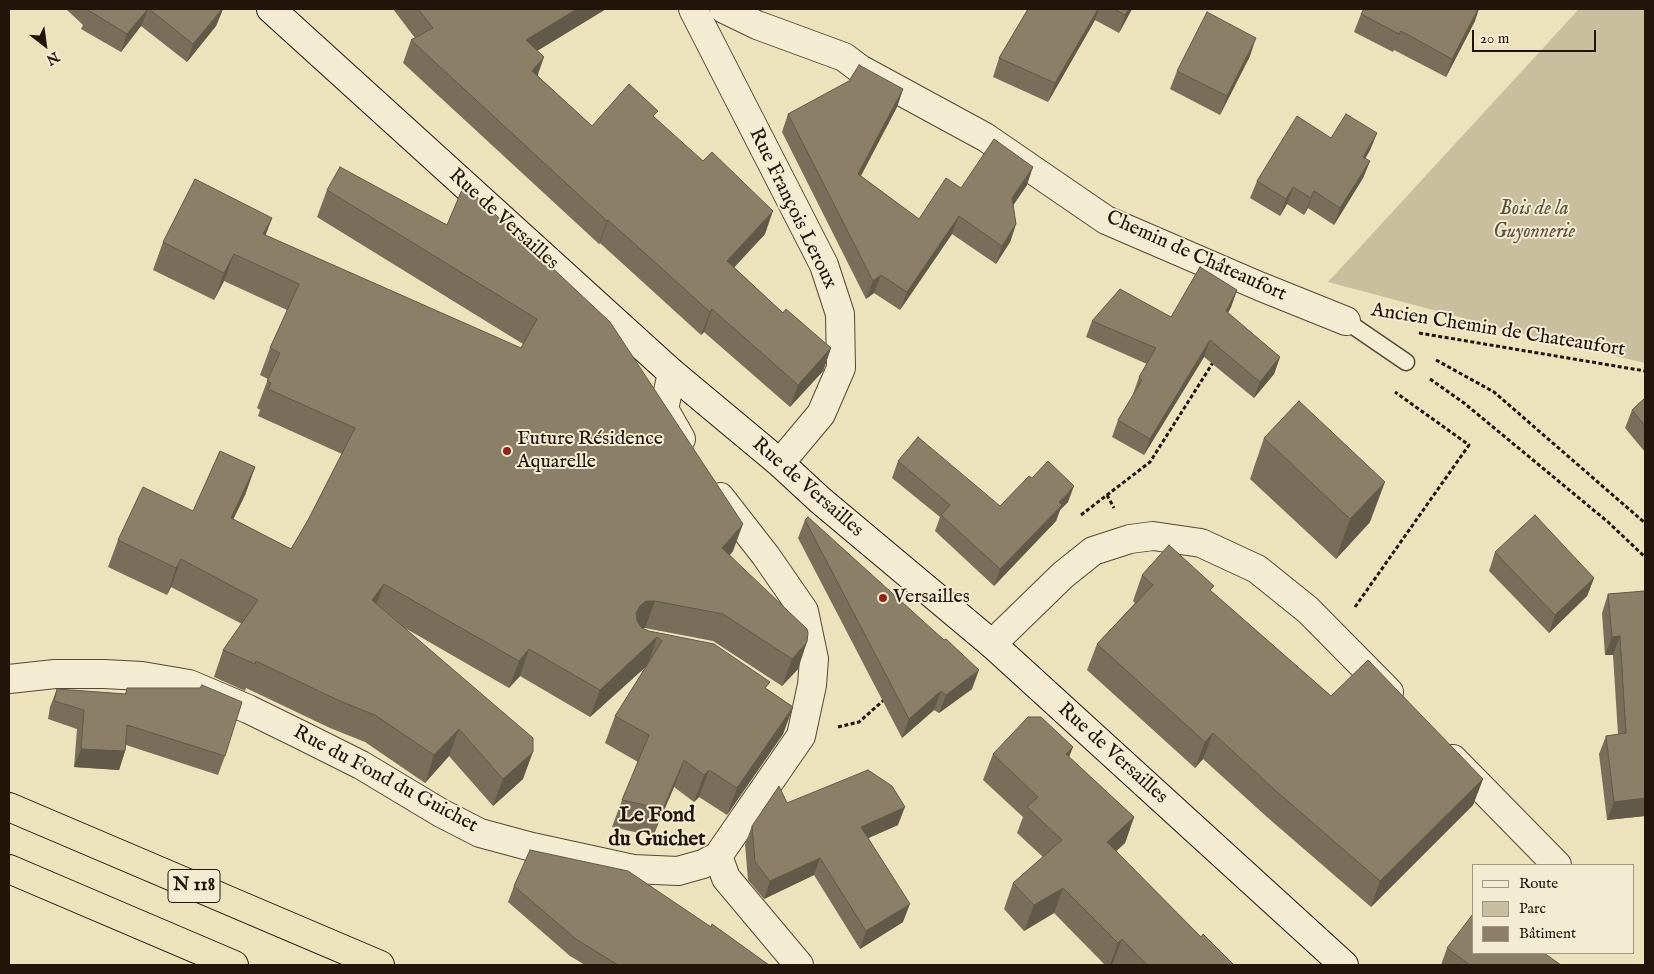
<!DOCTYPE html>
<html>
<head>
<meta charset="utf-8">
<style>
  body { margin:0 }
  #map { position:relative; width:1654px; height:974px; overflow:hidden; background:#ece2bc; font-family:"IM FELL English",serif }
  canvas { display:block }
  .frame { position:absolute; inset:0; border:10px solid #21150a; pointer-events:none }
  .legend { position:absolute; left:1472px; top:864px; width:162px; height:90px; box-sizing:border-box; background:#f3ecd3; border:1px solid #9f9683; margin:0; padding:6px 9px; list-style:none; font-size:15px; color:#21150a }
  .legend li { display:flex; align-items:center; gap:10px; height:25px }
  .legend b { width:25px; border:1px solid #9f9683 }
  .north { position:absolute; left:20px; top:20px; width:50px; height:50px; -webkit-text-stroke:4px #f3ecd3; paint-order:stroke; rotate:150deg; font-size:14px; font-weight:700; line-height:20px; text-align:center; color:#21150a }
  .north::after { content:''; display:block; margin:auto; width:18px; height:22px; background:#21150a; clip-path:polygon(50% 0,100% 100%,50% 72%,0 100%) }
  .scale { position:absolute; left:1472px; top:30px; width:124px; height:22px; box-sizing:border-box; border:2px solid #21150a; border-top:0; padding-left:6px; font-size:15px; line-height:18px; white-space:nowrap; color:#21150a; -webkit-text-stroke:4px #f3ecd3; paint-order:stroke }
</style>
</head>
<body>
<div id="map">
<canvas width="1654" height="974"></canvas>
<div class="frame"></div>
<ul class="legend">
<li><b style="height:6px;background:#f3ecd3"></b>Route</li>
<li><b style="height:14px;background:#c9bf9e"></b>Parc</li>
<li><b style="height:14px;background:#8b8067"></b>Bâtiment</li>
</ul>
<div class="north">N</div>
<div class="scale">20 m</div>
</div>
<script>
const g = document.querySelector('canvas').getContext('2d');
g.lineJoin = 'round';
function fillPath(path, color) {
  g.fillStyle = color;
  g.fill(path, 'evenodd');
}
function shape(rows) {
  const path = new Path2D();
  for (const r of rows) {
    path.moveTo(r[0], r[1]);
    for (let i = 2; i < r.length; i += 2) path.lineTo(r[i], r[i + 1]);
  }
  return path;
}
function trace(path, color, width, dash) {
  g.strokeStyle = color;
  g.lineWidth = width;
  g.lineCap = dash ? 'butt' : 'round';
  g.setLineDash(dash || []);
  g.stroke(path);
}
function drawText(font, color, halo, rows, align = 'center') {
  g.font = font + ' "IM FELL English",serif';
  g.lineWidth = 4;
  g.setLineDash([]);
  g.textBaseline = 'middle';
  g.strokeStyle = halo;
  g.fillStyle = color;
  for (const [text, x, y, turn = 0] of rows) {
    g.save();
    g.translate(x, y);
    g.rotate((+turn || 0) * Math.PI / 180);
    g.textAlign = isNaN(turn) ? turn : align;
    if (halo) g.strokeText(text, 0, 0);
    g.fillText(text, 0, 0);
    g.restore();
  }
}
fillPath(shape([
  [1579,9,1645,9,1645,363,1523,334,1328,282]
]), '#c9bf9e');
const service = shape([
  [1346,321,1406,362]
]);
const minor = shape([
  [693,9,824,265,840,314,841,368,821,414,780,463],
  [724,9,757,25,844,57,860,69,985,137,1106,220,1259,286,1346,321],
  [672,373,664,409,681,439],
  [992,644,1063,575,1093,551,1130,539,1153,536,1201,543,1257,569,1308,610,1389,692],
  [9,679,55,674,104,674,142,676,189,684,248,709,299,734,361,765,441,813,480,833,532,847,633,869,678,871,703,864,718,856,801,736,812,685,814,659,804,611,766,556,720,497],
  [1453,759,1557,865],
  [718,856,726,878,799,965]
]);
const secondary = shape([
  [271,9,672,373,780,463,820,500,992,644,1344,965]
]);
const trunk = shape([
  [9,807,380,965],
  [9,869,234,965]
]);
trace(service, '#544836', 19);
trace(minor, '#544836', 30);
trace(secondary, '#21150a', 30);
trace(trunk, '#21150a', 30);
trace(shape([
  [1419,333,1645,371],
  [1436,360,1494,392,1645,523],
  [1430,379,1464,403,1608,522,1645,557],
  [1107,495,1114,508],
  [1081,515,1150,462,1214,361],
  [1355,607,1469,445,1395,392],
  [838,727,859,722,885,699]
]), '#21150a', 3, [4, 2.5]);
trace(service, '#f3ecd3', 16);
trace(minor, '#f3ecd3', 28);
trace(secondary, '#f3ecd3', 28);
trace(trunk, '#ece2bc', 28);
fillPath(shape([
  [66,9,223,9,216,26,187,62,141,26,121,52,81,29,83,25],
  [393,9,606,9,537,51,538,76,592,126,655,118,765,234,734,267,783,313,831,348,823,371,790,407,704,332,701,335,600,243,599,244,403,63,411,40,415,38],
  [1028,9,1132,9,1119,33,1095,20,1048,102,993,77,999,58],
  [1361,14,1475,21,1446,77,1394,50,1393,52,1354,32],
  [1250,56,1220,115,1170,89,1177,71],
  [903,89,897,107,861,176,919,219,961,188,1027,185,1013,205,1016,224,1010,242,996,264,952,234,900,310,874,293,866,299,782,132,788,114],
  [1377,133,1370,150,1365,159,1370,161,1363,178,1334,225,1308,208,1304,215,1287,204,1280,216,1250,198,1257,181,1331,138],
  [464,185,733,551,730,555,798,669,782,686,713,641,645,628,642,628,767,689,793,707,783,734,727,815,699,797,694,802,674,787,653,836,612,827,622,800,638,762,605,743,615,716,647,665,590,717,520,676,509,688,405,628,523,779,493,806,449,756,425,783,365,742,330,728,246,688,245,691,214,677,223,650,242,624,171,587,167,595,108,567,118,540,193,511,255,467,245,495,233,519,291,549,308,520,342,454,258,416,260,410,257,408,268,379,260,375,270,348,287,310,224,281,214,300,153,270,163,242,272,218,265,235,521,348,523,344,317,217,327,190,447,225],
  [1237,290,1231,307,1228,313,1280,357,1274,374,1254,398,1204,357,1144,455,1112,437,1118,420,1134,395,1133,394,1139,377,1147,364,1086,337,1092,321,1171,317],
  [1645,398,1645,452,1625,428,1632,410],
  [1264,438,1370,522,1336,559,1250,479],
  [898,461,1000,506,1032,478,1068,502,1060,510,1056,521,994,586,935,531,940,517,892,478],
  [805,520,944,640,972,689,939,713,934,710,902,738,798,538],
  [1495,552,1594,578,1587,596,1549,633,1489,571],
  [1142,575,1212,592,1331,696,1483,779,1473,805,1371,907,1267,817,1203,759,1195,768,1087,670,1097,644,1135,603,1133,601],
  [1645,591,1645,816,1607,820,1599,754,1606,736,1618,734,1613,655,1605,655,1602,613,1608,594],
  [127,688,225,756,218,775,126,745,125,751,119,770,74,767,77,729,48,719,50,707,57,689,125,694],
  [993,754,1069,757,1134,817,1125,843,1116,851,1201,937,1234,965,1105,965,1054,913,1024,931,1004,909,1013,883,1043,857,1017,833,1023,817,983,780],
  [787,803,898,825,868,838,903,922,860,949,814,875,764,899,748,880,745,844,752,826],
  [514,886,711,927,769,965,585,965,570,956,508,902],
  [1447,948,1561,965,1441,965]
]), '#786e59');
fillPath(shape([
  [148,9,141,26,121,52,127,34],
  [223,9,216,26,187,62,193,44],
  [577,9,606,9,517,63,526,40],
  [1098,9,1099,9,1095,20,1048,102,1055,83],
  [1129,9,1132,9,1119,33,1125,15],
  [1478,9,1479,9,1475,21,1446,77,1452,59],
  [1256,38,1250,56,1220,115,1227,96],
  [544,57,536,80,532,71],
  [903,89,897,107,852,192,858,174],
  [1377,133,1370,150,1356,174,1363,157],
  [1370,161,1363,178,1334,225,1340,208],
  [1033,167,1027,185,1006,216,1012,198],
  [1293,187,1287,204,1280,216,1286,199],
  [1314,191,1308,208,1304,215,1311,198],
  [773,211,765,234,719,284,727,261],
  [959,216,952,234,900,310,907,292],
  [272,218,262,245,263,234],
  [608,220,600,243,599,244,607,221],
  [1016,224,1010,242,996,264,1002,246],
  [234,254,224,281,214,300,224,273],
  [881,275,874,293,866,299,873,281],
  [1237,290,1231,307,1220,328,1226,311],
  [712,309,704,332,701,335,710,312],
  [1210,340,1204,357,1144,455,1150,439],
  [831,348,823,371,790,407,798,385],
  [1280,357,1274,374,1254,398,1260,382],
  [255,467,245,495,221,545,231,518],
  [1385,482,1370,522,1336,559,1350,519],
  [1074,486,1068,502,1060,510,1056,521,994,586,1000,569],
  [743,524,733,551,713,575,722,548],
  [181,559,171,587,167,595,176,568],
  [1594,578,1587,596,1549,633,1555,615],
  [384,584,374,611,372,600],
  [646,601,655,601,645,628,636,628,636,613,640,606],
  [1620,636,1613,655,1605,655,1612,637],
  [657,637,648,665,590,717,600,690],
  [807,642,798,669,782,686,792,659],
  [529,649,520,676,509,688,519,661],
  [979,670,972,689,939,713,946,695],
  [941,691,934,710,902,738,909,719],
  [793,707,783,734,727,815,737,788],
  [459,729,449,756,425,783,434,755],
  [1213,733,1203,759,1195,768,1205,742],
  [1073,747,1063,773,1066,754],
  [81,749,125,751,119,770,74,767],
  [533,752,523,779,493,806,503,779],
  [684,760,674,787,653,836,663,809],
  [709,770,699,797,694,802,704,775],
  [1483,779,1473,805,1371,907,1380,881],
  [1645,798,1645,816,1607,820,1614,802],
  [905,807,898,825,855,844,861,827],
  [1134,817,1125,843,1098,868,1107,842],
  [820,858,814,875,764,899,770,881],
  [1063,888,1054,913,1024,931,1034,905],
  [910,904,903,922,860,949,866,931],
  [1122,939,1112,965,1110,965,1118,943]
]), '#615a48');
const building = shape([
  [89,9,148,9,127,34,88,10,89,9],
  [149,9,222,9,193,44,149,9],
  [418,9,577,9,526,40,544,57,532,71,592,126,629,84,658,111,653,116,703,161,712,152,773,211,727,261,783,313,786,309,831,348,798,385,712,309,710,312,608,220,607,221,411,40,433,28,418,9],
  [1028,9,1098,9,1055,83,999,58,1028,9],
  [1114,9,1129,9,1125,15,1114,9],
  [1364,9,1478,9,1452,59,1401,31,1399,34,1361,14,1364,9],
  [1207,12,1256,38,1227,96,1177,71,1207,12],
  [859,65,903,89,858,174,919,219,946,178,961,188,994,139,1033,167,1012,198,1016,224,1002,246,959,216,907,292,881,275,873,281,788,114,849,81,859,65],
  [1346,114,1377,133,1363,157,1370,161,1340,208,1314,191,1311,198,1293,187,1286,199,1257,181,1297,116,1331,138,1346,114],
  [340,167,447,225,464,185,610,322,743,524,722,548,807,629,808,633,807,642,792,659,723,614,655,601,646,601,640,606,636,613,637,621,642,628,649,631,714,644,770,682,765,688,793,707,737,788,709,770,704,775,684,760,663,809,622,800,649,735,615,716,662,641,657,637,600,690,529,649,519,661,384,584,372,600,533,738,533,752,503,779,459,729,434,755,375,715,340,701,256,661,255,664,223,650,258,600,181,559,176,568,118,540,143,487,193,511,220,451,255,467,231,518,291,549,308,520,355,428,268,389,271,383,267,381,280,353,270,348,299,284,234,254,224,273,163,242,195,179,272,218,263,234,521,348,537,319,327,190,340,167],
  [1200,267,1237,290,1226,311,1280,357,1260,382,1210,340,1150,439,1118,420,1142,380,1139,377,1156,348,1092,321,1120,289,1171,317,1200,267],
  [1645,398,1645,426,1632,410,1645,398],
  [1299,401,1385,482,1350,519,1264,438,1299,401],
  [918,437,1000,506,1029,476,1032,478,1048,461,1074,486,1059,502,1062,505,1000,569,941,515,950,505,898,461,918,437],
  [1535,515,1594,578,1555,615,1495,552,1535,515],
  [808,517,944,640,946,639,979,670,946,695,941,691,909,719,805,520,808,517],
  [1169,545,1214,586,1210,590,1331,696,1368,660,1483,779,1380,881,1276,791,1213,733,1205,742,1097,644,1153,585,1142,575,1169,545],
  [1645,591,1645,798,1614,802,1606,736,1626,733,1620,636,1612,637,1608,594,1645,591],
  [202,685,242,702,225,756,127,725,125,751,81,749,84,710,54,701,57,689,126,694,127,688,200,688,202,685],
  [1028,717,1041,717,1073,747,1066,754,1134,817,1107,842,1201,937,1203,934,1234,965,1147,965,1122,939,1118,943,1063,888,1034,905,1013,883,1062,840,1027,807,1038,797,993,754,1028,717],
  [868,770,892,786,905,807,861,827,910,904,866,931,820,858,770,881,755,862,752,826,779,786,787,803,868,770],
  [530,850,628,871,711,927,712,924,769,965,618,965,576,939,514,886,530,850],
  [1473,914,1473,953,1544,953,1561,965,1470,965,1447,948,1473,914]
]);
fillPath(building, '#8b8067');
trace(building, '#615a48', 1);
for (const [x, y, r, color] of [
  [507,451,5,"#8f2418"],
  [883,598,5,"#8f2418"]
]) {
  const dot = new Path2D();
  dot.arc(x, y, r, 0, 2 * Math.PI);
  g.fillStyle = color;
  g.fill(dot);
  trace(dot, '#f3ecd3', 2);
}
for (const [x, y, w] of [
  [194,886,52]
]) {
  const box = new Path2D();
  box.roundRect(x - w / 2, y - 16.5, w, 33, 4);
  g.fillStyle = '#f3ecd3';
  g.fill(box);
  trace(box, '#21150a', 1);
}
drawText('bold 19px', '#21150a', null, [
  ["N 118",194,886]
]);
drawText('20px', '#21150a', '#f3ecd3', [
  ["Rue François Leroux",792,209,64],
  ["Rue de Versailles",503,220,42],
  ["Chemin de Châteaufort",1196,257,24],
  ["Ancien Chemin de Chateaufort",1498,331,9],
  ["Rue de Versailles",807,488,41],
  ["Rue de Versailles",1112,754,42],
  ["Rue du Fond du Guichet",385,780,28]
]);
drawText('italic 20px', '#5c503e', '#f3ecd3', [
  ["Bois de la",1534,210],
  ["Guyonnerie",1534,233]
]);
drawText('20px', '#21150a', '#f3ecd3', [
  ["Future Résidence",517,440],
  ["Aquarelle",517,463],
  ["Versailles",893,598]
], 'left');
drawText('bold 21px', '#21150a', '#f3ecd3', [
  ["Le Fond",657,817],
  ["du Guichet",657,841]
]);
</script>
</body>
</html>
